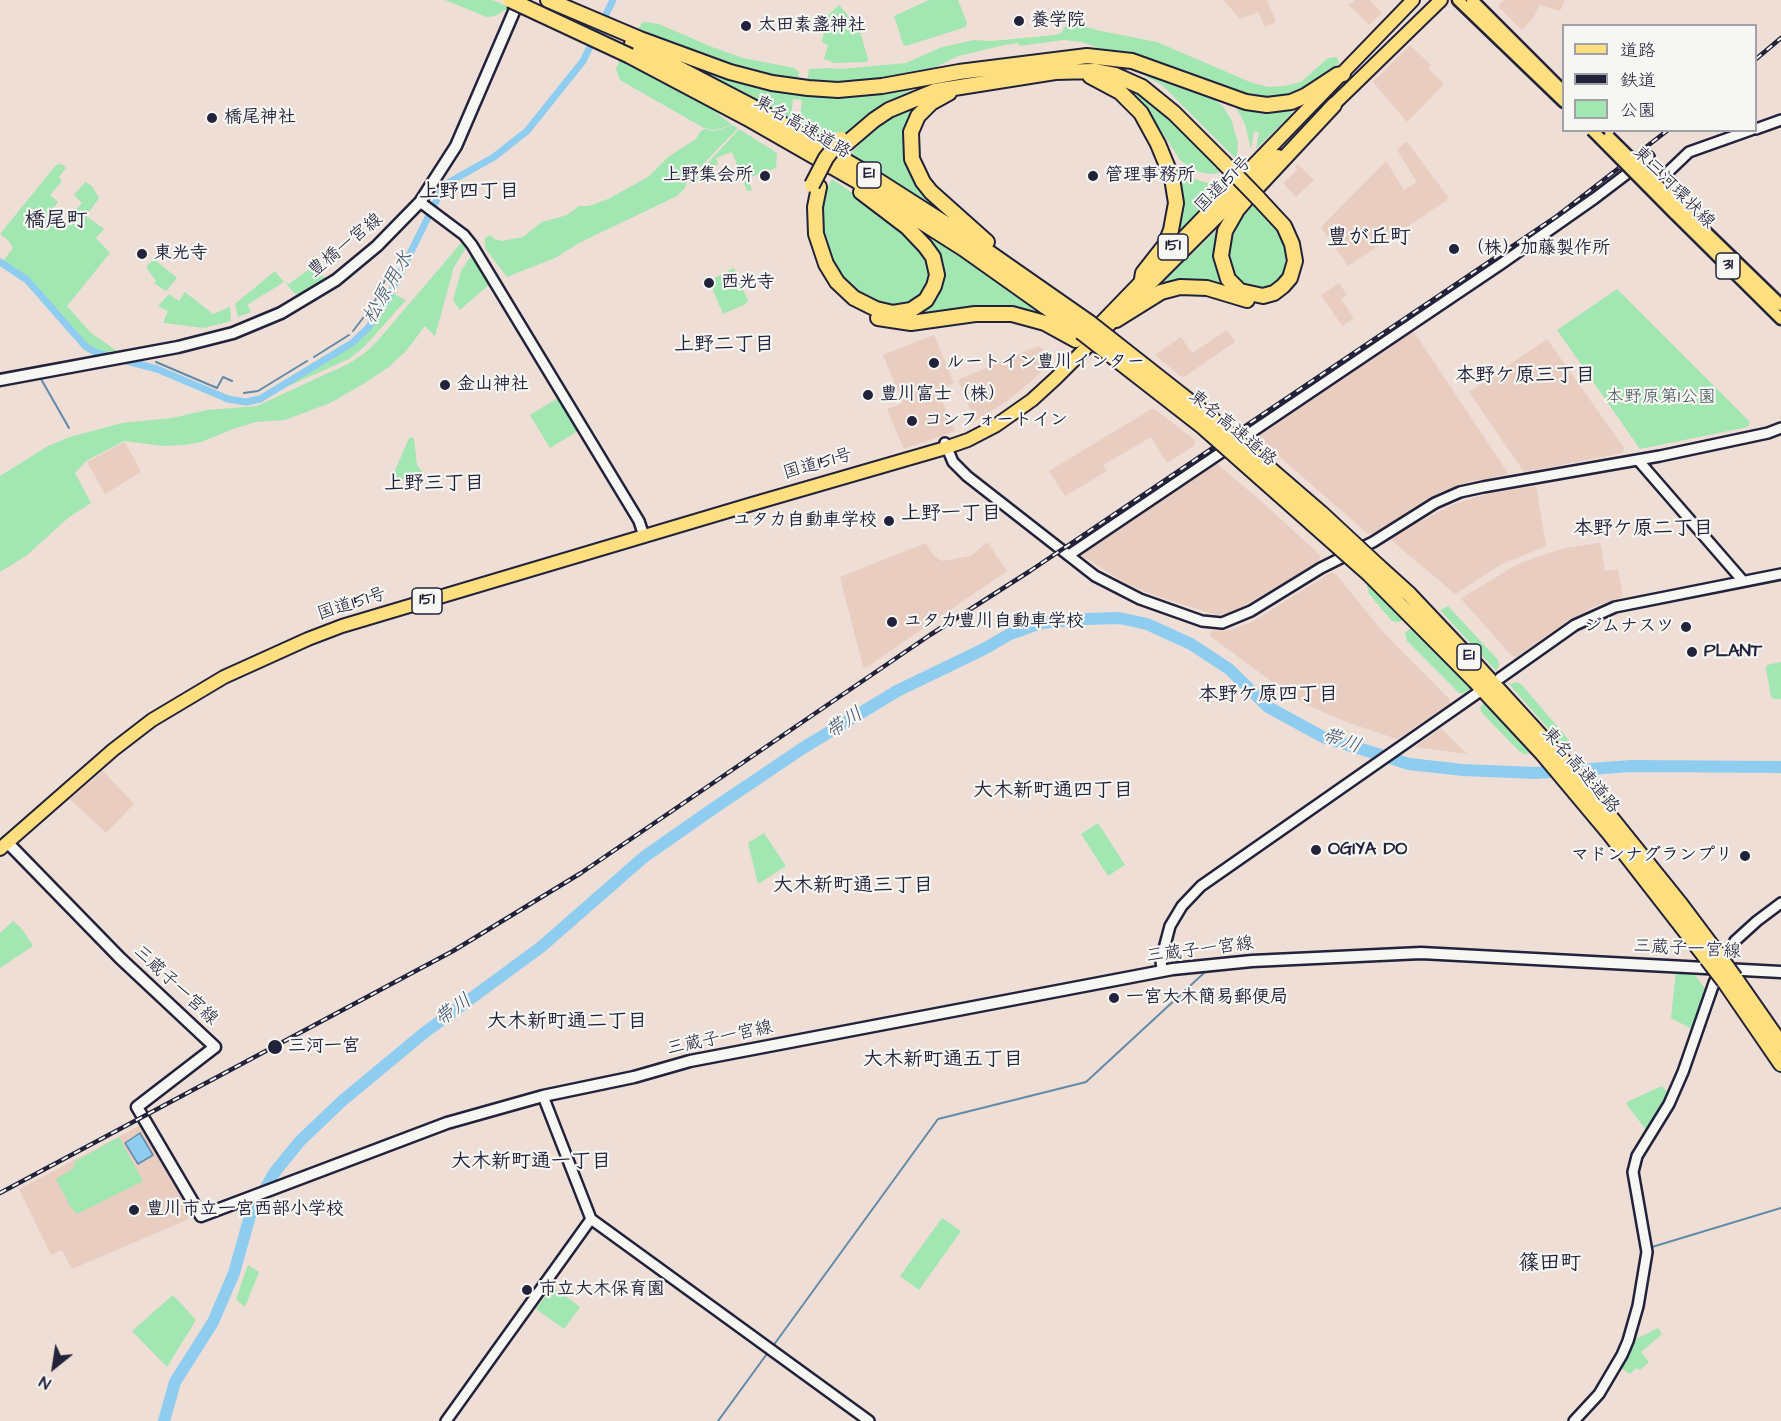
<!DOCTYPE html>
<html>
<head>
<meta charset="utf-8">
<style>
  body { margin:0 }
  #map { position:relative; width:1781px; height:1421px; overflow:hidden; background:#eeded5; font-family:"Architects Daughter","Klee One",sans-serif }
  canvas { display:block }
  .legend { position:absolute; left:1562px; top:24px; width:195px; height:108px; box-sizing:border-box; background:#f6f6f2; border:2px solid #a1a1a9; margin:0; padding:8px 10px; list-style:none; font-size:18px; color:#22223b }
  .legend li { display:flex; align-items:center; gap:12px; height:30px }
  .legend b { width:30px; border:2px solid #a1a1a9 }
  .north { position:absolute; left:24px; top:1337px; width:60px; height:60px; -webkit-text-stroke:4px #f6f6f2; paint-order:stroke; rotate:210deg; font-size:16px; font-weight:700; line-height:24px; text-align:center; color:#22223b }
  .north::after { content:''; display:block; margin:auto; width:21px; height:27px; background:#22223b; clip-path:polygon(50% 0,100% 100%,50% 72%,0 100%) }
</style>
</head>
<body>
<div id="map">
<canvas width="1781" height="1421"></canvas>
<ul class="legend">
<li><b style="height:8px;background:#fedf80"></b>道路</li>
<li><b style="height:8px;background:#22223b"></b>鉄道</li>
<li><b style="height:16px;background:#a2e6b1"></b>公園</li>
</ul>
<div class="north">N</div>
</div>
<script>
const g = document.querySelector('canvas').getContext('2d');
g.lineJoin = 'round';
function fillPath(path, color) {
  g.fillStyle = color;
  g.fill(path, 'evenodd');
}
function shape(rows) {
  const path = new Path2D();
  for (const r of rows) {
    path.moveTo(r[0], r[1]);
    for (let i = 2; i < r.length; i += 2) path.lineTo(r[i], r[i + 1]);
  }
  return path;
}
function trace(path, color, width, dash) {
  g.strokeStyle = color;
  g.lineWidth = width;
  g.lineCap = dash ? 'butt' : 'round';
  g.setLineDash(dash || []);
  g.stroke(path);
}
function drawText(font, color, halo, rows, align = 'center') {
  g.font = font + ' "Architects Daughter","Klee One",sans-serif';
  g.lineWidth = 4.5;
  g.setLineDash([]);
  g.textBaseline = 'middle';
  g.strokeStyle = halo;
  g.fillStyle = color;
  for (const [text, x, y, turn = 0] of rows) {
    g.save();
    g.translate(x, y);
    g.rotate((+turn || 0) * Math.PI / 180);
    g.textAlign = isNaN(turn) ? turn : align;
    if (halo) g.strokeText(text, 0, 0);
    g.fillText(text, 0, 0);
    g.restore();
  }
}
fillPath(shape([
  [1223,0,1267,0,1276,22,1265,27,1258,12,1240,19],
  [1355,0,1370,0,1382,13,1369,25,1349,5],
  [1504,0,1565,0,1560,11,1539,5,1534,17,1522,30,1498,6],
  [1410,45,1431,65,1428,68,1444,84,1407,122,1373,82],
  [1407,142,1448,197,1447,200,1348,266,1321,227,1386,161,1404,190,1417,182,1397,150,1404,143],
  [1298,164,1314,180,1296,197,1283,183,1297,170,1295,167],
  [1339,283,1347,295,1341,299,1354,318,1342,326,1321,295],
  [1227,330,1235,342,1184,377,1180,376,1155,355,1181,337,1192,353],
  [1409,332,1414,332,1508,473,1506,475,1468,482,1439,493,1372,534,1367,533,1257,437,1258,433],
  [934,335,954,383,938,391,955,431,904,449,887,409,903,403,883,355],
  [1547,339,1624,448,1623,453,1524,472,1469,392],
  [1038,346,1054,357,1035,378,1006,402,975,421,958,380],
  [1153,408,1195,440,1194,446,1167,463,1151,437,1103,465,1107,471,1065,496,1049,471],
  [125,442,141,472,105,494,87,462],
  [1212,463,1216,463,1262,502,1320,555,1319,562,1233,612,1217,615,1159,597,1127,584,1082,556,1083,550],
  [1536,486,1546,546,1500,565,1457,593,1455,594,1391,540,1394,535,1452,505,1487,494],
  [987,542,1007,571,867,667,863,667,840,577,926,543,933,555,942,561,971,556],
  [1600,543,1605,571,1618,569,1623,597,1593,607,1571,619,1516,657,1511,655,1462,600,1463,597,1516,565,1531,559,1565,548],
  [1330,573,1335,573,1383,632,1450,700,1450,704,1397,739,1349,723,1298,701,1210,636,1211,631,1230,630,1252,622],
  [1441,728,1467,754,1415,747],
  [103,771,134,804,106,833,70,799],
  [141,1125,196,1216,72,1269,62,1250,51,1255,19,1189]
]), '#e8cdc0');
fillPath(shape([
  [445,0,492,0,510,7,495,16,487,17],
  [929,0,958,0,967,23,966,27,906,46,903,44,894,16],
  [839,5,859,28,868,59,867,62,834,63,824,59,828,45,822,42,826,17],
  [646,22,659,24,712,47,743,58,794,68,799,72,798,81,755,73,723,63,638,29,642,23],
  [1068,22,1101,31,1157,42,1250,82,1268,87,1285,86,1301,82,1328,58,1337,57,1339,63,1331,72,1308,92,1277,101,1251,98,1145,57,1108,51,1081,42,1064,40,1019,46,1018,43,1005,45,958,56,920,75,843,84,807,82,809,69,828,68,840,69,906,63,942,47,974,40,992,41,1055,35,1061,33],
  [676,58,759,84,916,88,888,102,864,117,834,146,799,125,802,100,793,99,791,120],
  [620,59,711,108,732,125,714,130,704,128,620,80,616,69],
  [1131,66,1213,98,1224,108,1231,119,1238,143,1237,157,1235,158,1162,85,1130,68],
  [1120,83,1137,88,1226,169,1215,174,1203,173,1194,170,1180,160,1145,106],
  [931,99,907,144,951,219,849,155,864,139,887,120],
  [1234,104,1261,111,1291,109,1292,114,1256,149,1259,132,1254,131,1251,149,1245,124],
  [733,125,738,128,687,181,685,188,677,196,579,243,555,258,507,277,485,248,485,238,490,235,494,239,502,241,523,237,542,222,567,215,579,206,589,206,608,199,648,177,668,157,696,139,700,132,704,129,714,131],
  [739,129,777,153,776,168,748,178,752,190,747,191,732,152,716,158,718,164,703,170,706,178,688,185],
  [61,164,66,168,59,177,62,181,50,195,58,202,49,213,63,225,82,203,74,195,85,182,92,186,99,198,86,216,104,229,96,238,110,253,67,306,91,333,117,351,101,352,87,346,28,279,3,261,13,248,8,240,0,234,56,165],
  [1173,166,1192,178,1207,183,1218,183,1231,178,1176,235],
  [832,179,886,216,924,250,932,277,918,302,894,310,850,290,822,246,821,201],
  [1256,203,1279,233,1286,255,1285,270,1278,280,1272,286,1261,289,1248,287,1237,279,1228,258,1229,244,1233,230,1246,212],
  [906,221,969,261,1065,326,1050,320,929,318,906,315,941,279],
  [1219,228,1216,246,1217,268,1226,287,1160,285],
  [461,243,466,248,454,267,435,336,425,326,406,351,389,367,360,386,330,403,285,420,256,422,233,429,201,442,184,445,163,446,124,441,86,461,75,473,91,503,68,518,26,556,0,572,0,476,48,446,70,437,122,423,172,418,207,410,257,406,350,363,366,352,380,338],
  [473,253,491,283,460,310,453,300,461,271],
  [154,259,177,278,166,291,154,283,156,281,146,267],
  [734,268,748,301,746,304,723,314,709,281],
  [308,270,329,279,302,296,294,293,285,282,289,284],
  [275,271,284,282,247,305,251,312,238,317,235,304],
  [1617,289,1750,422,1748,427,1640,449,1557,330],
  [185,292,213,314,230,307,231,321,204,328,163,323,168,311,158,306,169,294,179,301],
  [394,294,406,300,364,347,349,359,275,392,354,345,371,329],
  [558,398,578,431,550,448,530,415],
  [412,437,414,439,417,465,423,473,415,477,396,480,393,478,394,473,409,438],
  [1369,579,1408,617,1399,622,1392,621,1369,594,1367,586],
  [1448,606,1498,660,1499,666,1496,671,1440,610],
  [1415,625,1474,686,1464,693,1459,693,1407,641,1405,633],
  [1781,662,1781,699,1774,699,1771,697,1766,668,1767,665],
  [1516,682,1521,684,1568,739,1570,745,1569,749,1567,750,1509,684],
  [1487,700,1534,753,1523,754,1518,750,1482,713,1480,707],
  [1098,823,1125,865,1108,876,1081,834],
  [764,833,786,866,758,884,748,843],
  [13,921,22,929,33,946,0,968,0,933],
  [1676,971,1692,971,1707,991,1694,1030,1671,1018],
  [1662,1086,1670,1095,1649,1131,1647,1131,1627,1105,1627,1102],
  [119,1137,143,1181,77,1214,70,1206,56,1179,74,1168,74,1162],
  [942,1218,961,1231,919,1290,900,1276],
  [248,1265,259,1272,245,1307,236,1299],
  [552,1286,580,1307,564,1329,536,1309],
  [173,1295,196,1320,167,1367,132,1331],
  [1658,1328,1662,1334,1641,1352,1649,1362,1640,1370,1636,1368,1630,1374,1619,1367,1632,1341]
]), '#a2e6b1');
const water = shape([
  [140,1133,153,1155,138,1164,125,1143,140,1133]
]);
fillPath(water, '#8fcdf0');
trace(water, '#6389a8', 1.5);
trace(shape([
  [353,331,373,305,386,278],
  [314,357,349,335],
  [156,362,217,388,223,377,232,381],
  [41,379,69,428],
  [244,393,258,391,307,361],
  [1652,1247,1781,1208],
  [773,1346,938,1119,1086,1082,1204,973],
  [718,1421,769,1351]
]), '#6389a8', 2);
trace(shape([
  [0,262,27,280,86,347,95,352,112,357],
  [123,360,157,369,228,399,246,402,260,399,352,343,368,328,388,298,442,189,446,184,494,157,527,131,583,61,613,0]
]), '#8fcdf0', 7);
trace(shape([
  [164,1421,175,1382,213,1322,234,1273,250,1216,274,1173,300,1141,342,1101,424,1033,541,947,644,857,714,808,803,748,897,691,984,649,1010,634,1041,623,1084,619,1119,618,1147,624,1191,644,1229,669,1268,707,1323,737,1409,764,1463,770,1536,773,1631,766,1781,767]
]), '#8fcdf0', 12);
const tertiary = shape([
  [1756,129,1781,120],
  [1665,175,1689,152,1751,130],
  [420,202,464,235,472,245,639,521,644,536],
  [945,443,953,462,967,476,1095,576,1140,599,1202,621,1222,623,1251,611,1321,568,1373,542,1435,503,1460,492,1483,487,1660,456,1768,433,1781,428],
  [1638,460,1743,581],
  [1069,555,1501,264,1595,198,1649,157],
  [1500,678,1575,625,1615,607,1781,574],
  [1162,971,1161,960,1170,926,1182,906,1201,886,1479,692],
  [543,1096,591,1219,869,1421],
  [446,1421,591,1219],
  [1574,1421,1599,1394,1622,1355,1628,1341,1638,1306,1647,1252,1633,1172,1637,1156,1669,1104,1683,1072,1714,983,1735,941,1757,921,1781,903]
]);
const secondary = shape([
  [0,380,178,347,233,333,281,313,336,280,377,246,420,202,456,146,519,0],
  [7,842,120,958,215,1047,137,1107,201,1216,447,1123,543,1096,634,1077,690,1061,1173,969,1252,961,1421,953,1781,972]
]);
const primary = shape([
  [1458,0,1564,102],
  [1472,0,1564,92],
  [1680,207,1781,305],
  [1674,213,1781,319]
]);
const trunk = shape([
  [1328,110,1441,0],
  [1097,327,1413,0],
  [0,849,113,750,152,720,224,677,308,639,342,626,752,504,942,449,968,440,995,426,1032,400,1056,378,1278,156]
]);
const motorway = shape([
  [548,0,640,39,730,72,772,83,808,88,838,90,882,86,959,72,1087,56,1132,61,1246,102,1267,105,1291,102,1305,96,1337,75,1343,74],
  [632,44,753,107,863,171,971,240,1090,323],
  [630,56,747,118,857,181,964,249,1081,332],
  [1090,76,1120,92,1141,113,1158,144,1172,178,1176,203,1171,230,1165,245,1143,273,1142,279],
  [949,93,931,103,918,116,911,132,912,159,923,182,931,192,987,242],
  [847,143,874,120,889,110,935,91,1055,72,1094,71,1115,75,1142,87,1174,113,1223,162],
  [819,187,815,207,816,234,826,264,837,282,854,298,876,309,893,313,911,310,926,300,934,286,937,275,933,257,925,246,907,227,861,192],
  [1258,198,1284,226,1292,244,1295,261,1290,278,1283,286,1274,293,1263,296,1240,291,1228,279,1221,256,1225,231,1237,210,1249,196,1334,105],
  [878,318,911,323,975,314,1012,314,1045,323,1076,340],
  [1116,320,1161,292,1180,287,1207,288,1247,300],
  [1378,566,1409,594,1475,664,1579,778,1681,905,1717,953],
  [1369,574,1475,681,1542,753,1609,833,1707,959],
  [1735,978,1781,1044],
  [1724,981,1781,1064]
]);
trace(tertiary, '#22223b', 14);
trace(secondary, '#22223b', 15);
trace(primary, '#22223b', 15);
trace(trunk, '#22223b', 16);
trace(motorway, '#22223b', 18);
trace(tertiary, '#f6f6f2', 9);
trace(secondary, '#f6f6f2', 10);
trace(primary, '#fedf80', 10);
trace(trunk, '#fedf80', 12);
trace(motorway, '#fedf80', 14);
const rail = shape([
  [1756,59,1781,38],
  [0,1193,453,951,581,873,930,635,1030,571,1557,216,1668,130]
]);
trace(rail, '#22223b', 4.5);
trace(rail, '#f6f6f2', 2, [7]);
const primaryBridge = shape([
  [1592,130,1674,213],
  [1609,137,1680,207]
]);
const motorwayBridge = shape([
  [510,0,630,56],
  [1223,162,1258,198],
  [812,185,826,158,841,139],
  [1090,323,1212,419,1321,513,1378,566],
  [1081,332,1203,427,1369,574],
  [1717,953,1735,978],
  [1707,959,1724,981]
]);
trace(primaryBridge, '#22223b', 15, []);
trace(motorwayBridge, '#22223b', 18, []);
trace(primaryBridge, '#fedf80', 10);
trace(motorwayBridge, '#fedf80', 14);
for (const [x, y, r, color] of [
  [1019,21,6,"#22223b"],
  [746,26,6,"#22223b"],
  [212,118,6,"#22223b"],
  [765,176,6,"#22223b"],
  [1093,176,6,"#22223b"],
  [1454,249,6,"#22223b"],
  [142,254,6,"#22223b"],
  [709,283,6,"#22223b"],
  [934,363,6,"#22223b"],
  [445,385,6,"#22223b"],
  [868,395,6,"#22223b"],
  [912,421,6,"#22223b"],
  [889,521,6,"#22223b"],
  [892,622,6,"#22223b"],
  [1686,627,6,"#22223b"],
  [1692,652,6,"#22223b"],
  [1316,850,6,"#22223b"],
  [1745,856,6,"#22223b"],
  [1114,998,6,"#22223b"],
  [275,1047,8,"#22223b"],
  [134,1210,6,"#22223b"],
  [527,1290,6,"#22223b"]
]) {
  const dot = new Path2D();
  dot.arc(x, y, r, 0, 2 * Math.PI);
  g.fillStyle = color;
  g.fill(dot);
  trace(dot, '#f6f6f2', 2);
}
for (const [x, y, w] of [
  [869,175,24],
  [1173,247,30],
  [1728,266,24],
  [427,601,30],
  [1469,657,24]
]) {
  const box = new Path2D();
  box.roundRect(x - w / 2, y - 13, w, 26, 4.5);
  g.fillStyle = '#f6f6f2';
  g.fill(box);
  trace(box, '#22223b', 1.5);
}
drawText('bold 16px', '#22223b', null, [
  ["E1",869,175],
  ["151",1173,247],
  ["31",1728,266],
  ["151",427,601],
  ["E1",1469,657]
]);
drawText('bold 18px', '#22223b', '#f6f6f2', [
  ["養学院",1031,21],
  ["太田素盞神社",758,26],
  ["橋尾神社",224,118],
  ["上野集会所",753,176,"right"],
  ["管理事務所",1105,176],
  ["（株）加藤製作所",1466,249],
  ["東光寺",154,254],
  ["西光寺",721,283],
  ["ルートイン豊川インター",946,363],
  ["金山神社",457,385],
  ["豊川富士（株）",880,395],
  ["コンフォートイン",924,421],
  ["ユタカ自動車学校",877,521,"right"],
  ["ユタカ豊川自動車学校",904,622],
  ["ジムナスツ",1674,627,"right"],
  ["PLANT",1704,652],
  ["OGIYA DO",1328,850],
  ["マドンナグランプリ",1733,856,"right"],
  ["一宮大木簡易郵便局",1126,998],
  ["三河一宮",288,1047],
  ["豊川市立一宮西部小学校",146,1210],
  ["市立大木保育園",539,1290]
], 'left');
drawText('18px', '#22223b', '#f6f6f2', [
  ["東名高速道路",802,128,30],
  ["国道151号",1224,185,-45],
  ["東三河環状線",1673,188,45],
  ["豊橋一宮線",346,246,-39],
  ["東名高速道路",1232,429,40],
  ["国道151号",818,465,-16],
  ["国道151号",352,605,-18],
  ["東名高速道路",1580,771,49],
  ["三蔵子一宮線",1687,950,3],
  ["三蔵子一宮線",1200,951,-7],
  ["三蔵子一宮線",175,986,43],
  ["三蔵子一宮線",720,1039,-12]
]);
drawText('18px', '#425358', '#f6f6f2', [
  ["本野原第1公園",1661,398]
]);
drawText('bold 20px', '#22223b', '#f6f6f2', [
  ["上野四丁目",469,193],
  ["上野二丁目",724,346],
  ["本野ケ原三丁目",1525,377],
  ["上野三丁目",434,485],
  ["上野一丁目",951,515],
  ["本野ケ原二丁目",1643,530],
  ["本野ケ原四丁目",1268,696],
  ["大木新町通四丁目",1053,792],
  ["大木新町通三丁目",853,887],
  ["大木新町通二丁目",567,1023],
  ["大木新町通五丁目",943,1061],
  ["大木新町通一丁目",531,1163]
]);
drawText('italic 20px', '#435571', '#f6f6f2', [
  ["松原用水",389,288,-60],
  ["帯川",845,724,-33],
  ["帯川",1341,742,19],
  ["帯川",454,1011,-36]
]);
drawText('bold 21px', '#22223b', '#f6f6f2', [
  ["橋尾町",56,222],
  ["豊が丘町",1369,239],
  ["篠田町",1550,1265]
]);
</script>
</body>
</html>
